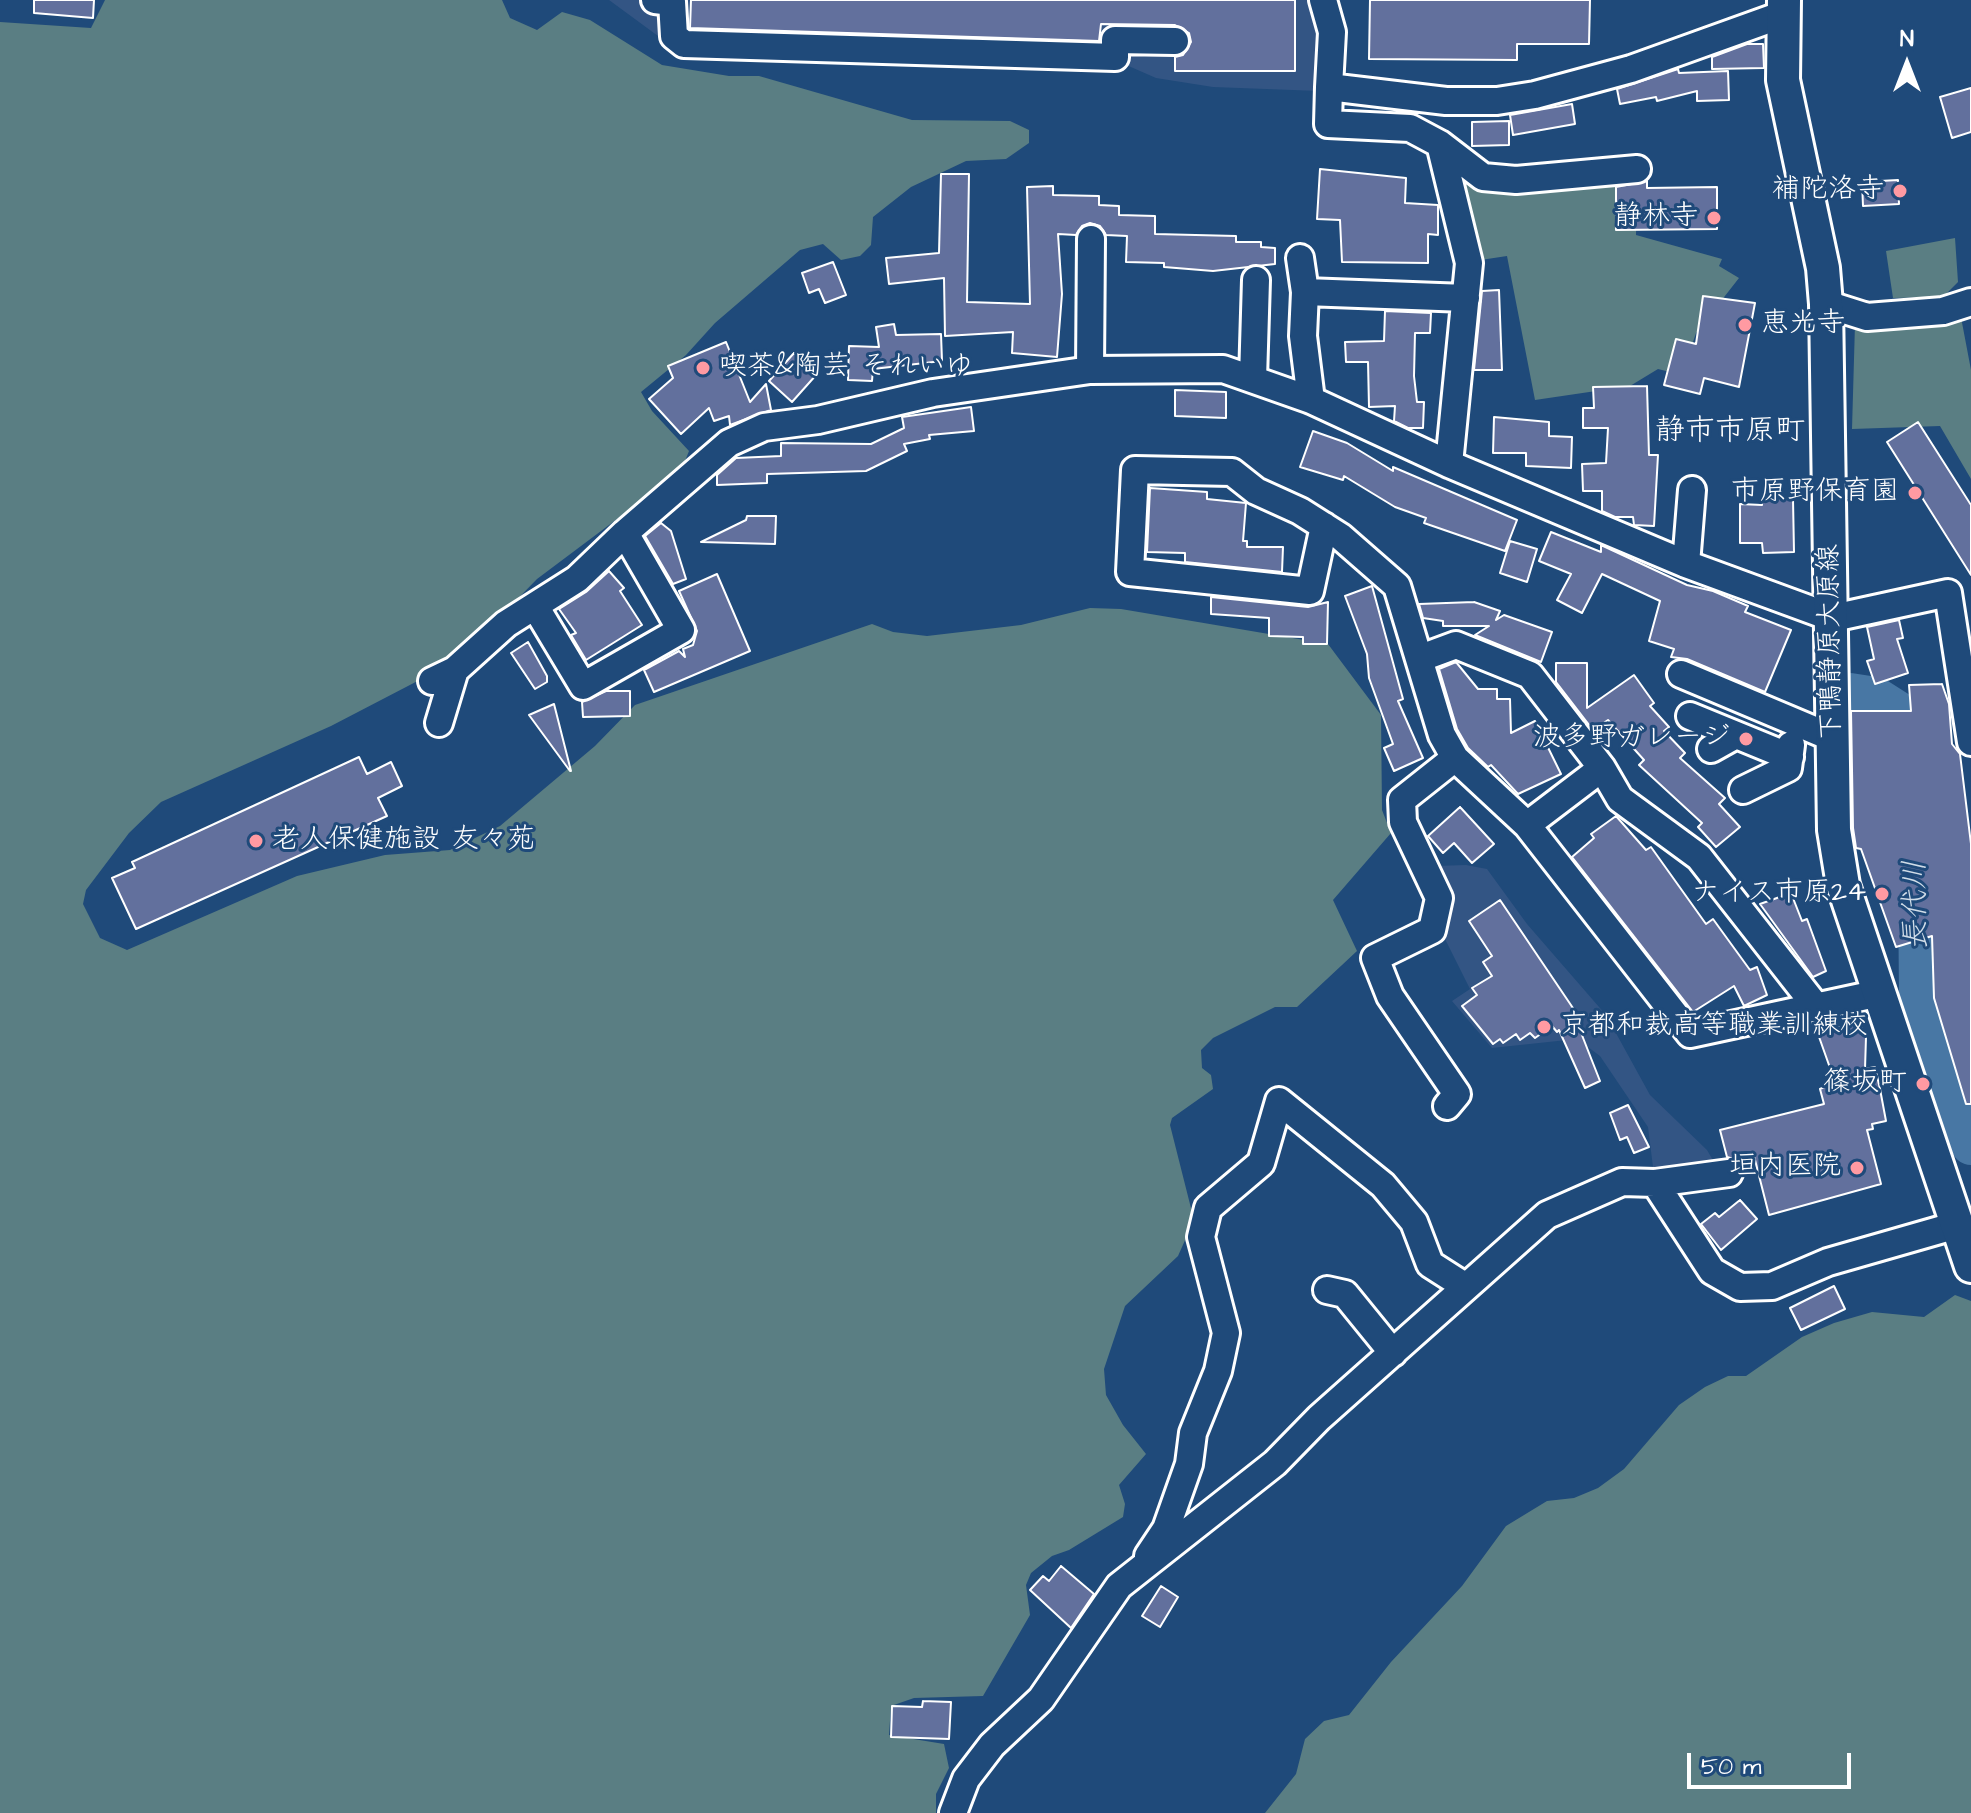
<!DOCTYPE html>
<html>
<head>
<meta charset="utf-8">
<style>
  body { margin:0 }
  #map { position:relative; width:1971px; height:1813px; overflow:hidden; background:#1f4a7a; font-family:"Architects Daughter",sans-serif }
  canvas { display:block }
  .north { position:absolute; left:1867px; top:24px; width:80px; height:80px; -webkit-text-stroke:6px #1f4a7a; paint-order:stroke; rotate:0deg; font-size:22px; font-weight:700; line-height:32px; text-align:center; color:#fff }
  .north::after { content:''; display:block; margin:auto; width:28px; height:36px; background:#fff; clip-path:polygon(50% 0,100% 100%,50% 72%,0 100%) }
  .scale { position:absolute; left:1687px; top:1753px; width:164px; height:36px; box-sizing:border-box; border:4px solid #fff; border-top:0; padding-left:10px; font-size:24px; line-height:28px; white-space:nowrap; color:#fff; -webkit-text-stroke:6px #1f4a7a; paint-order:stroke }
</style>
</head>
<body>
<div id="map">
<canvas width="1971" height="1813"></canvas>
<div class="north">N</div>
<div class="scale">50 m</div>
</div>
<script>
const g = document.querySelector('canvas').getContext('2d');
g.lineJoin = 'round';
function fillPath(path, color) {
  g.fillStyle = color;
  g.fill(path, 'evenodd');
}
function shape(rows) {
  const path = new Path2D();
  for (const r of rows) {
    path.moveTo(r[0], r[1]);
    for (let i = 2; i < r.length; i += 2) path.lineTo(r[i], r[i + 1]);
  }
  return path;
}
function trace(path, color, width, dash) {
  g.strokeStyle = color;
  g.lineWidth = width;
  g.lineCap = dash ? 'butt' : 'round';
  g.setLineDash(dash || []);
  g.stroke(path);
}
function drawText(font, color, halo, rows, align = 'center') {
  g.font = font + ' "Architects Daughter","Klee One",sans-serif';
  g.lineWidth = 6;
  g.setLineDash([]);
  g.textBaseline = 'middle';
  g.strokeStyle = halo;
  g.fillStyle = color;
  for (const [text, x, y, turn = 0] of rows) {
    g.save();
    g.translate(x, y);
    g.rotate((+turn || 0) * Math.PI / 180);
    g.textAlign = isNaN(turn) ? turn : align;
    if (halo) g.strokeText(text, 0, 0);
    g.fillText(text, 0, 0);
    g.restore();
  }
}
fillPath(shape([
  [609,0,1310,0,1320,37,1319,91,1213,87,1156,78,1124,64,673,47],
  [1466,865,1487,869,1527,924,1606,1015,1650,1095,1707,1150,1714,1162,1654,1175,1648,1127,1600,1056,1584,1044,1567,1040,1492,1048,1452,1001,1470,989,1444,937,1450,902,1436,866]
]), '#335584');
fillPath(shape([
  [105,0,502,0,510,18,537,30,562,12,590,20,662,65,729,76,759,76,912,120,1010,121,1029,130,1029,143,1006,159,966,161,911,187,873,217,871,245,860,256,841,260,823,244,800,250,715,323,686,355,641,392,652,411,689,451,681,471,537,579,458,660,331,726,161,802,129,833,86,890,83,904,100,938,127,950,297,876,385,855,450,850,500,826,595,746,635,705,872,624,893,632,927,636,1021,625,1090,608,1121,609,1328,644,1381,715,1382,810,1391,833,1333,900,1357,951,1297,1007,1275,1007,1213,1038,1201,1050,1202,1068,1211,1075,1213,1089,1172,1118,1170,1125,1194,1220,1178,1256,1125,1306,1104,1369,1106,1395,1123,1425,1146,1454,1119,1485,1125,1504,1123,1517,1069,1550,1052,1556,1031,1573,1026,1585,1030,1615,983,1696,914,1698,891,1706,889,1735,944,1744,949,1768,936,1794,936,1813,0,1813,0,22,91,28],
  [1455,176,1489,191,1506,194,1637,184,1636,235,1722,259,1719,266,1739,278,1696,333,1682,375,1658,369,1630,386,1535,400,1507,256,1474,261],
  [1955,238,1958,282,1943,297,1893,298,1886,251],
  [1960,312,1971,370,1971,479,1940,426,1852,429,1855,324],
  [1955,1295,1971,1301,1971,1813,1265,1813,1296,1774,1305,1739,1324,1721,1349,1715,1391,1662,1462,1586,1506,1526,1547,1501,1574,1498,1598,1488,1624,1469,1679,1405,1705,1387,1728,1376,1746,1376,1802,1337,1834,1323,1872,1312,1924,1317]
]), '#5a7e83');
trace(shape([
  [1850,693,1876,697,1898,711,1913,765],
  [1918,884,1919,996,1952,1104,1971,1145]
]), '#4877a4', 40);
const building = shape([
  [34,0,94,0,93,18,34,13,34,0],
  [691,0,1295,0,1295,71,1175,71,1175,57,1183,55,1191,42,1189,33,1175,25,1101,24,1099,41,690,28,691,0],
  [1370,0,1590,0,1589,44,1517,44,1517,60,1369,59,1370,0],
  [1747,44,1763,44,1764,68,1712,69,1712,57,1747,44],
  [1678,69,1679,73,1728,71,1729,100,1697,101,1697,91,1657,101,1656,97,1620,104,1617,89,1678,69],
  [1971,88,1971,132,1952,138,1940,97,1971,88],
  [1572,104,1575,124,1513,135,1510,115,1572,104],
  [1509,121,1509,145,1472,146,1472,122,1509,121],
  [1320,169,1406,178,1405,203,1438,205,1438,235,1428,234,1428,263,1342,262,1340,220,1317,219,1320,169],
  [941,174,969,174,967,302,1030,304,1027,187,1053,186,1053,195,1099,196,1099,205,1119,206,1119,215,1155,216,1155,234,1236,236,1236,242,1261,242,1261,247,1275,248,1275,264,1213,271,1164,267,1164,263,1126,262,1127,236,1106,235,1100,226,1090,223,1082,226,1076,235,1058,234,1062,294,1057,357,1012,353,1013,332,945,336,944,278,889,284,886,258,939,253,941,174],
  [1898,180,1899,204,1863,206,1862,182,1898,180],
  [1647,181,1647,188,1717,187,1717,229,1616,230,1616,187,1647,181],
  [833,262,846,295,825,303,819,289,809,293,802,273,833,262],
  [1499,290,1502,370,1474,370,1482,291,1499,290],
  [1703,296,1755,303,1739,387,1704,378,1700,394,1664,385,1676,339,1696,344,1703,296],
  [1385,311,1431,313,1430,333,1415,333,1414,376,1417,402,1424,402,1423,428,1408,428,1394,421,1395,406,1369,407,1368,362,1346,362,1345,342,1384,341,1385,311],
  [894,324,896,335,941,334,942,361,873,369,872,381,848,380,849,346,879,347,876,327,894,324],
  [726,342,750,402,766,384,771,410,730,425,729,416,714,421,709,408,681,434,649,399,673,378,668,366,726,342],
  [794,353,817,374,792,402,769,381,794,353],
  [1647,386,1649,455,1658,455,1654,526,1634,525,1633,517,1615,517,1602,511,1602,491,1583,491,1582,464,1606,463,1608,428,1583,428,1583,408,1594,408,1593,387,1647,386],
  [1175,390,1226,392,1226,418,1175,416,1175,390],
  [971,407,974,431,929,435,930,439,904,444,907,451,866,471,767,474,767,483,717,485,717,475,736,458,781,456,781,443,871,444,904,428,902,417,971,407],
  [1494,417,1549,422,1549,436,1572,437,1571,468,1526,466,1526,453,1493,453,1494,417],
  [1918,422,1971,505,1971,575,1887,442,1918,422],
  [1313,431,1347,443,1393,471,1393,467,1517,520,1505,551,1424,523,1426,518,1395,507,1344,476,1343,480,1300,467,1313,431],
  [1150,488,1207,492,1207,499,1246,503,1243,541,1247,541,1247,547,1283,547,1282,572,1185,562,1185,553,1147,552,1150,488],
  [1762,498,1793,499,1794,552,1763,553,1762,543,1740,543,1740,504,1762,505,1762,498],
  [747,516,776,516,775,544,701,542,746,520,747,516],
  [661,523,671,531,686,579,673,584,645,536,661,523],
  [1551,532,1601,552,1601,545,1687,585,1713,591,1748,606,1745,612,1791,630,1765,692,1687,659,1671,657,1674,649,1649,641,1660,601,1602,574,1582,613,1557,600,1571,574,1539,561,1551,532],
  [1510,541,1537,549,1527,582,1500,573,1510,541],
  [609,571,624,588,620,591,642,625,586,660,571,635,576,633,559,609,586,592,609,571],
  [717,574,750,651,654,692,644,670,679,651,685,657,683,649,693,645,697,631,679,591,717,574],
  [1372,586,1403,699,1398,701,1423,758,1394,771,1384,748,1393,744,1369,678,1367,654,1345,596,1372,586],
  [1211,597,1308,607,1328,602,1327,644,1303,644,1303,637,1269,636,1269,618,1211,614,1211,597],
  [1474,602,1500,611,1496,620,1504,615,1552,632,1541,662,1475,635,1489,626,1443,626,1443,621,1423,618,1419,604,1474,602],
  [1899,620,1903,638,1897,639,1908,673,1875,684,1867,661,1874,659,1867,627,1899,620],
  [528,642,547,676,547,682,535,689,511,653,528,642],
  [1456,662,1478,689,1497,689,1497,699,1510,699,1511,733,1535,721,1561,774,1518,794,1491,765,1488,767,1468,748,1457,729,1439,669,1456,662],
  [1556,663,1587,663,1587,708,1634,675,1654,703,1650,706,1669,727,1664,731,1685,753,1680,758,1725,798,1719,804,1740,827,1716,847,1698,827,1702,823,1639,765,1644,760,1608,720,1593,730,1556,682,1556,663],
  [1942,684,1949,704,1952,744,1960,754,1971,844,1971,1104,1966,1104,1934,998,1932,936,1896,947,1861,849,1856,848,1853,828,1851,711,1911,711,1909,685,1942,684],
  [606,691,630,691,630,716,583,717,582,702,606,691],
  [554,704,571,771,570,771,529,715,554,704],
  [359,757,367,774,391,762,402,786,378,798,387,816,136,929,112,878,135,868,132,862,359,757],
  [1460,807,1494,844,1472,863,1454,843,1443,853,1428,836,1460,807],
  [1616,816,1646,850,1651,847,1706,924,1713,919,1750,970,1757,967,1767,995,1744,1006,1734,986,1693,1012,1572,857,1594,838,1591,834,1616,816],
  [1791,893,1802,921,1807,919,1826,971,1813,977,1760,904,1791,893],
  [1500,900,1579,1017,1576,1020,1600,1081,1585,1088,1559,1030,1557,1032,1552,1026,1535,1038,1530,1033,1520,1040,1516,1034,1503,1043,1500,1039,1493,1044,1462,1006,1477,995,1472,988,1492,976,1483,962,1492,956,1469,921,1500,900],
  [1848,1025,1861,1027,1866,1037,1865,1069,1875,1067,1880,1089,1886,1121,1872,1124,1873,1129,1867,1130,1881,1184,1769,1215,1754,1156,1737,1160,1727,1157,1720,1130,1824,1104,1820,1089,1835,1082,1818,1034,1848,1025],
  [1628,1105,1649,1147,1634,1153,1627,1137,1620,1140,1610,1113,1628,1105],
  [1740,1200,1757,1219,1721,1250,1701,1224,1715,1213,1719,1217,1740,1200],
  [1834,1286,1845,1309,1801,1330,1790,1308,1834,1286],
  [1061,1566,1094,1594,1071,1628,1030,1590,1043,1576,1049,1581,1061,1566],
  [1161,1586,1178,1597,1160,1627,1142,1616,1161,1586],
  [923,1701,951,1702,949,1739,891,1737,892,1706,922,1707,923,1701]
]);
fillPath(building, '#62709d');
trace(building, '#fff', 2);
const minor = shape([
  [655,0,672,2,674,36,684,44,1115,57,1115,40,1175,41],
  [1323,0,1332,32,1329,87,1446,101,1497,101,1535,95,1631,69,1784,14],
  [1329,87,1328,124,1410,128,1440,144,1483,177,1516,180,1637,169],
  [1440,144,1469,263,1449,464],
  [1300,258,1305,292],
  [1826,304,1867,317,1943,311,1971,302],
  [1090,370,1091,239],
  [1253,379,1256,280],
  [1311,400,1303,336,1305,292,1466,298],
  [1324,526,1310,591,1130,572,1135,470,1232,472,1256,491,1300,511,1341,537,1397,586,1442,735,1455,758,1527,825,1690,1034,1880,993],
  [1686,564,1692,490],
  [535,606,583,686,681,630,625,533],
  [1421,658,1456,645,1530,675,1602,768,1620,799,1699,857,1818,1009],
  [1681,674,1833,738],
  [432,681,455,670,506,624,577,579,625,533,729,443,764,427,818,420,933,393,1090,370,1223,369,1311,400,1449,464,1686,564,1833,618,1948,593,1971,742],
  [1690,716,1790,757],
  [439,723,455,670],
  [1711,749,1736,735],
  [1743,790,1788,768,1791,745],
  [1527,825,1602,768],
  [1447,1106,1457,1094,1390,996,1375,958,1432,930,1439,898,1403,822,1402,800,1455,758],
  [1655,1183,1729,1173],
  [1327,1290,1345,1294,1393,1353],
  [1148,1556,1166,1529,1189,1464,1193,1433,1218,1371,1226,1333,1201,1237,1208,1208,1261,1163,1279,1101,1383,1185,1414,1222,1430,1264,1466,1287],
  [953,1813,966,1779,992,1745,1041,1699,1119,1586,1275,1463,1319,1418,1547,1215,1622,1182,1655,1183,1712,1271,1740,1287,1772,1286,1828,1262,1957,1225]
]);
const major = shape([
  [1784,0,1783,80,1823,268,1826,304,1834,830,1843,885,1971,1266]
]);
trace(minor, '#fff', 32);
trace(major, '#fff', 38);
trace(minor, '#1f4a7a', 26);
trace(major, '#1f4a7a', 32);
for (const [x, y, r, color] of [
  [1900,191,8,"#ff9aa2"],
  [1714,218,8,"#ff9aa2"],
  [1745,325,8,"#ff9aa2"],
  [703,368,8,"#ff9aa2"],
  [1915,493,8,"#ff9aa2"],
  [1746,739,8,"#ff9aa2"],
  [256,841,8,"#ff9aa2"],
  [1882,894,8,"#ff9aa2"],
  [1544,1027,8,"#ff9aa2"],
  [1923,1084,8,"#ff9aa2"],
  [1857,1168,8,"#ff9aa2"]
]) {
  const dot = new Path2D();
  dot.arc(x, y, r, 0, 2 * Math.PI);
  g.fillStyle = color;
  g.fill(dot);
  trace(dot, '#1f4a7a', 3);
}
drawText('28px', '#fff', '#1f4a7a', [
  ["補陀洛寺",1884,191],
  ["静林寺",1698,218],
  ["恵光寺",1761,325,"left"],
  ["喫茶&陶芸 それいゆ",719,368,"left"],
  ["市原野保育園",1899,493],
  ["波多野ガレージ",1730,739],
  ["老人保健施設 友々苑",272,841,"left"],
  ["ナイス市原24",1866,894],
  ["京都和裁高等職業訓練校",1560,1027,"left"],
  ["篠坂町",1907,1084],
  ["垣内医院",1841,1168]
], 'right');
drawText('28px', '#fff', '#1f4a7a', [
  ["下鴨静原大原線",1832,642,-91]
]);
drawText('30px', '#fff', '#1f4a7a', [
  ["静市市原町",1730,433]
]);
drawText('italic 30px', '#d1dde8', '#1f4a7a', [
  ["長代川",1918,905,-91]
]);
</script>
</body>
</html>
